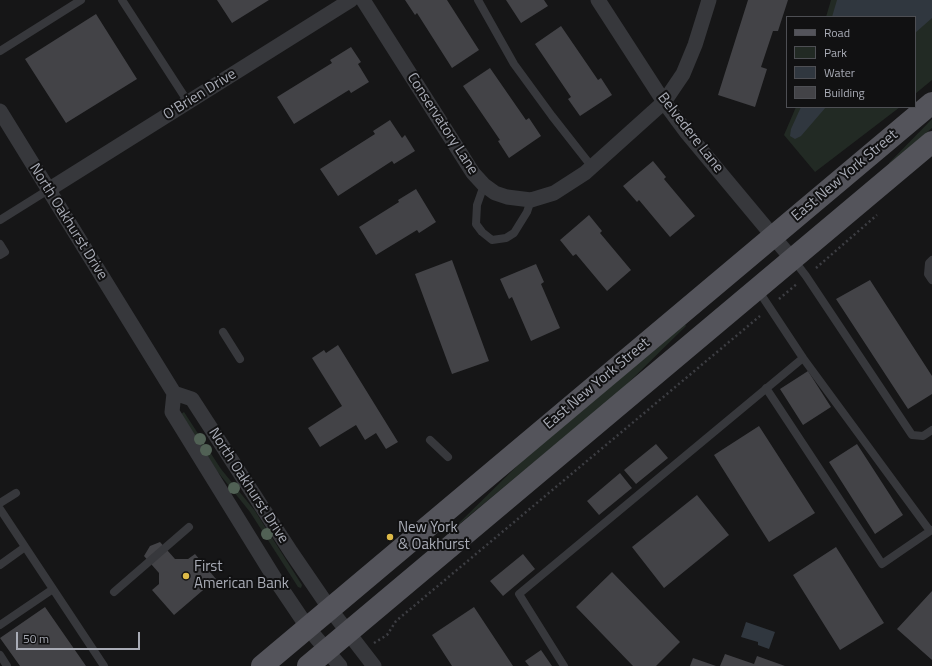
<!DOCTYPE html>
<html>
<head>
<meta charset="utf-8">
<style>
  body { margin:0 }
  #map { position:relative; width:932px; height:666px; overflow:hidden; background:#161617; font-family:"Titillium Web",sans-serif }
  canvas { display:block }
  .legend { position:absolute; left:786px; top:16px; width:130px; height:92px; box-sizing:border-box; background:#111112; border:1px solid #4e4f54; margin:0; padding:5px 7px; list-style:none; font-size:12px; color:#a9acb6 }
  .legend li { display:flex; align-items:center; gap:8px; height:20px }
  .legend b { width:20px; border:1px solid #4e4f54 }
  .scale { position:absolute; left:16px; top:632px; width:124px; height:18px; box-sizing:border-box; border:2px solid #a9acb6; border-top:0; padding-left:5px; font-size:12px; line-height:14px; white-space:nowrap; color:#a9acb6; -webkit-text-stroke:3px #111112; paint-order:stroke }
</style>
</head>
<body>
<div id="map">
<canvas width="932" height="666"></canvas>
<ul class="legend">
<li><b style="height:5px;background:#54545b"></b>Road</li>
<li><b style="height:11px;background:#222a24"></b>Park</li>
<li><b style="height:11px;background:#30373f"></b>Water</li>
<li><b style="height:11px;background:#434347"></b>Building</li>
</ul>
<div class="scale">50 m</div>
</div>
<script>
const g = document.querySelector('canvas').getContext('2d');
g.lineJoin = 'round';
function fillPath(path, color) {
  g.fillStyle = color;
  g.fill(path, 'evenodd');
}
function shape(rows) {
  const path = new Path2D();
  for (const r of rows) {
    path.moveTo(r[0], r[1]);
    for (let i = 2; i < r.length; i += 2) path.lineTo(r[i], r[i + 1]);
  }
  return path;
}
function trace(path, color, width, dash) {
  g.strokeStyle = color;
  g.lineWidth = width;
  g.lineCap = dash ? 'butt' : 'round';
  g.setLineDash(dash || []);
  g.stroke(path);
}
function drawText(font, color, halo, rows, align = 'center') {
  g.font = font + ' "Titillium Web",sans-serif';
  g.lineWidth = 4;
  g.setLineDash([]);
  g.textBaseline = 'middle';
  g.strokeStyle = halo;
  g.fillStyle = color;
  for (const [text, x, y, turn = 0] of rows) {
    g.save();
    g.translate(x, y);
    g.rotate((+turn || 0) * Math.PI / 180);
    g.textAlign = isNaN(turn) ? turn : align;
    if (halo) g.strokeText(text, 0, 0);
    g.fillText(text, 0, 0);
    g.restore();
  }
}
fillPath(shape([
  [831,0,932,0,932,80,915,94,915,17,826,17],
  [796,107,900,107,815,172,784,135],
  [932,119,932,128,889,164,889,163],
  [685,324,686,326,621,390,452,530,520,463],
  [184,412,221,469,255,511,302,585,301,588,298,587,250,512,217,471,181,414]
]), '#222a24');
fillPath(shape([
  [837,0,932,0,932,18,915,33,915,17,832,17],
  [801,107,826,107,801,136,795,139,790,136,791,129],
  [746,622,775,632,769,649,758,645,758,642,741,637]
]), '#30373f');
fillPath(shape([
  [217,0,269,0,232,23],
  [405,0,447,0,479,50,452,68,417,13,415,15],
  [506,0,544,0,548,6,521,23],
  [748,0,788,0,778,31,773,31,761,67,767,69,755,107,718,95],
  [96,14,137,79,66,123,25,59],
  [561,26,598,80,601,78,612,95,580,116,568,99,571,97,535,44],
  [351,47,361,62,358,64,369,82,351,93,349,90,294,124,277,97,332,63,330,60],
  [490,68,526,120,529,118,541,136,509,158,498,141,500,140,463,86],
  [390,120,402,138,405,135,415,151,394,164,392,161,338,196,320,169,375,134,373,131],
  [653,161,666,177,664,179,695,216,670,237,639,200,637,202,623,186],
  [416,189,436,222,419,233,417,230,376,255,359,227,399,202,398,200],
  [589,215,602,231,600,233,631,270,607,291,576,254,573,256,560,240],
  [452,260,489,361,452,374,415,274],
  [536,264,544,282,541,284,560,328,531,341,512,297,509,299,500,279],
  [870,280,932,376,932,394,908,409,836,299],
  [338,345,398,442,386,449,376,433,365,440,356,425,320,447,308,428,342,406,312,358,324,350,326,353],
  [808,371,831,407,803,425,780,389],
  [759,426,815,513,769,542,714,455],
  [656,444,668,458,636,484,624,470],
  [857,444,903,515,875,534,829,462],
  [620,473,632,488,599,515,587,501],
  [697,495,729,535,664,588,632,547],
  [160,542,175,559,188,559,195,554,216,579,174,615,152,590,159,584,159,573,144,556,150,546],
  [836,547,884,623,840,650,793,575],
  [523,554,535,569,503,596,490,581],
  [612,572,680,642,656,666,633,666,576,607],
  [932,591,932,660,897,629],
  [45,607,86,666,20,666,0,638],
  [474,607,513,666,452,666,432,635],
  [541,650,552,666,529,666,525,661],
  [725,654,754,664,757,656,785,666,720,666],
  [693,658,716,666,690,666]
]), '#434347');
trace(shape([
  [816,268,877,215],
  [779,299,798,283],
  [374,643,387,635,396,621,760,316]
]), '#3d3e43', 2.5, [2, 3]);
trace(shape([
  [122,0,188,102],
  [478,0,514,64,552,116,592,167],
  [0,51,81,0],
  [484,185,477,205,476,224,482,232,492,240,506,238,514,233,527,212,531,200],
  [0,220,48,190],
  [0,244,5,252,0,255],
  [793,259,806,276,912,435,923,436,932,430],
  [932,260,929,263,928,274,932,280],
  [758,290,803,358],
  [223,332,240,359],
  [766,388,882,564,930,531],
  [430,440,448,457],
  [0,503,16,493],
  [0,509,104,666],
  [0,565,25,547],
  [114,592,189,527],
  [0,625,53,589],
  [0,655,7,666],
  [564,666,519,594,803,358,930,531,932,530]
]), '#37383c', 8);
trace(shape([
  [363,0,473,173,484,185,495,193,507,197,531,200,554,193,585,173,664,102,683,74,695,45,709,0],
  [598,0,664,102,687,133,792,259],
  [0,111,174,393,172,412,277,582,308,628,340,666],
  [48,190,351,0],
  [174,393,192,399,291,552,330,609,374,666]
]), '#37383c', 15);
trace(shape([
  [262,666,932,103],
  [308,666,932,142]
]), '#54545b', 22);
g.fillStyle = '#516155';
for (const [x, y] of [
  [200,439],
  [206,450],
  [234,488],
  [267,534]
]) {
  g.beginPath();
  g.arc(x, y, 6, 0, 2 * Math.PI);
  g.fill();
}
for (const [x, y, r, color] of [
  [390,537,4,"#deba48"],
  [186,576,4,"#deba48"]
]) {
  const dot = new Path2D();
  dot.arc(x, y, r, 0, 2 * Math.PI);
  g.fillStyle = color;
  g.fill(dot);
  trace(dot, '#111112', 1.5);
}
drawText('15px', '#a9acb6', '#111112', [
  ["O'Brien Drive",200,95,-32],
  ["Conservatory Lane",442,124,57],
  ["Belvedere Lane",690,133,52],
  ["East New York Street",845,176,-40],
  ["North Oakhurst Drive",68,222,58],
  ["East New York Street",597,384,-40],
  ["North Oakhurst Drive",248,486,57]
]);
drawText('15px', '#a9acb6', '#111112', [
  ["New York",398,528],
  ["& Oakhurst",398,545],
  ["First",194,567],
  ["American Bank",194,584]
], 'left');
</script>
</body>
</html>
